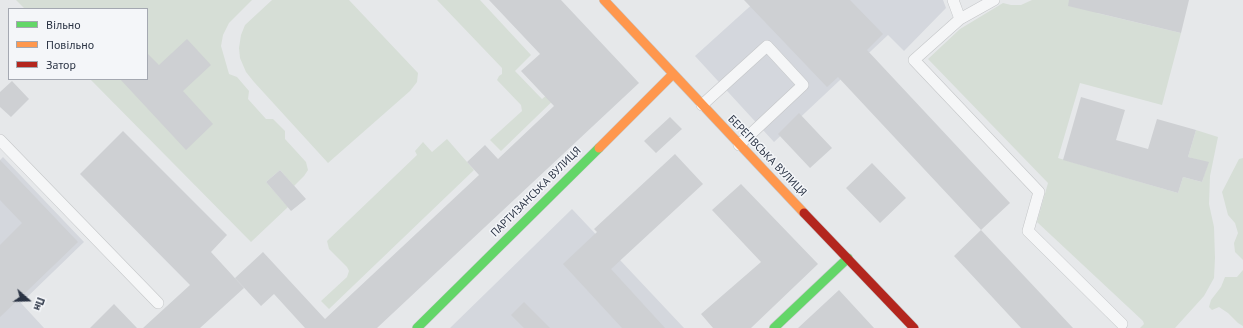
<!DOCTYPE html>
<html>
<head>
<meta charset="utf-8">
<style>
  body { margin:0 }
  #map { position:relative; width:1243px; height:328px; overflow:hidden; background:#e6e8ea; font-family:"PT Sans",sans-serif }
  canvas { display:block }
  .legend { position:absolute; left:8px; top:8px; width:140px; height:72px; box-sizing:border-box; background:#f4f6f9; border:1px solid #a4a8b1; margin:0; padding:5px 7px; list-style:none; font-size:12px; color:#2b3445 }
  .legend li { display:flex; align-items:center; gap:8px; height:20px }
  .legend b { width:20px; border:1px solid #a4a8b1 }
  .north { position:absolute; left:8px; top:280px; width:40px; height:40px; -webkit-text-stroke:3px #f4f6f9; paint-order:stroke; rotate:110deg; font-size:11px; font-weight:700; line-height:16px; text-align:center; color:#2b3445 }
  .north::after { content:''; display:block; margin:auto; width:14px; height:18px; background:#2b3445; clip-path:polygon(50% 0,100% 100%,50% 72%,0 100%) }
</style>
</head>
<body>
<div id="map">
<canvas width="1243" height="328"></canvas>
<ul class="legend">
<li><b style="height:5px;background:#63d668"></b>Вільно</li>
<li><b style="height:5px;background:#ff974d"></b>Повільно</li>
<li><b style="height:5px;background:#b3261e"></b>Затор</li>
</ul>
<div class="north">Пн</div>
</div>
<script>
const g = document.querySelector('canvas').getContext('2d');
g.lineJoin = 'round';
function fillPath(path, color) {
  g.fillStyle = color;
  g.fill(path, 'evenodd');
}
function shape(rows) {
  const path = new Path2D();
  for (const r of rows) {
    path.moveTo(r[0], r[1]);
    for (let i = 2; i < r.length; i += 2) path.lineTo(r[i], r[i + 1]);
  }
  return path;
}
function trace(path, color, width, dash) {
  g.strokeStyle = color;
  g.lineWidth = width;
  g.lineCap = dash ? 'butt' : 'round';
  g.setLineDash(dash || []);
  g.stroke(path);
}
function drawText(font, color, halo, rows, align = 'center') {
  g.font = font + ' "PT Sans",sans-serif';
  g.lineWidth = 3;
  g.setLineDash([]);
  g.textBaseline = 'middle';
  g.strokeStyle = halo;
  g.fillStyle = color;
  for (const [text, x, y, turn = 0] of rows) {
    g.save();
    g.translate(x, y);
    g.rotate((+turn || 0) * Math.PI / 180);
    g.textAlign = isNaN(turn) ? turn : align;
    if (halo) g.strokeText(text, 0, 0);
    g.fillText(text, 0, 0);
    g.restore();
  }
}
fillPath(shape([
  [757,0,943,0,946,8,904,51,888,35,774,142,695,56],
  [3,157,84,242,21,303,44,328,0,328,0,160],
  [572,209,684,328,450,328]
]), '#d4d7dd');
fillPath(shape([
  [16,0,252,0,229,23,223,35,221,46,229,74,237,77,249,91,248,99,266,119,273,119,285,131,285,139,306,162,308,170,304,176,294,186,280,170,266,182,288,207,251,242,90,79,147,79,147,9,25,9],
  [272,0,349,0,418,73,417,82,410,91,328,163,254,82,246,72,240,58,239,48,241,35,245,25],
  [437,0,480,0,531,55,515,71,542,99,560,84,565,89,501,151,490,140,522,111,521,105,497,80,499,76,502,74,502,68],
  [1032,0,1099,0,1097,13,1181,33,1162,105,1080,83,1058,158,1178,193,1183,177,1202,182,1208,163,1188,157,1196,130,1218,137,1210,176,1209,204,1214,227,1215,258,1214,278,1204,296,1175,328,1140,328,1144,324,1143,321,1037,222,1048,183,928,59,960,29,1003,3,1011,5,1021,5],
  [447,139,474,170,329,309,321,301,347,277,349,271,347,267,329,249,327,241,417,155,415,151,423,142,432,152],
  [1243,158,1243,260,1235,252,1234,243,1238,233,1235,223,1228,215,1222,192,1239,159],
  [1243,270,1243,326,1238,323,1228,313,1219,307,1212,310,1209,307,1211,300,1221,287,1225,277,1237,277]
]), '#d6ded6');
fillPath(shape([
  [489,0,561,0,639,83,377,328,305,328,274,294,261,306,235,278,263,252,325,319,479,175,467,162,485,145,498,159,554,106,521,71,540,54],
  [744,0,850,0,883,34,867,50,1010,203,981,230,1073,328,1021,328,954,256,981,230,838,77,827,87],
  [1069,0,1189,0,1181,33,1068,6],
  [187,39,211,65,183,91,213,124,186,150,120,79,147,79,147,53,159,65],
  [12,81,29,99,11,117,0,107,0,92],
  [1081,97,1125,110,1116,140,1148,149,1157,119,1196,130,1188,157,1209,162,1202,182,1183,177,1178,193,1063,160],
  [799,113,832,148,810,168,778,134],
  [670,117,682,129,656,153,644,141],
  [123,131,227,235,211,252,244,288,200,328,143,328,190,285,80,174],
  [675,154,703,184,611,269,665,328,622,328,563,264,597,232,594,229],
  [0,160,78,242,0,317,0,245,22,223,0,200],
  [872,163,906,198,880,223,846,188],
  [280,170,306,199,291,211,266,182],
  [741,184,818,264,751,328,713,328,701,314,761,262,712,210],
  [839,290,874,328,798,328],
  [524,302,550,328,524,328,511,315],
  [114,304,137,328,90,328]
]), '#ced0d3');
const lane = shape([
  [953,0,960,19,914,60,1039,192,1028,231,1122,324],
  [960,19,994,0],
  [702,105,767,46,803,85,739,145],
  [0,140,158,303]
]);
const fast = shape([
  [417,328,599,148],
  [774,328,848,258]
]);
const slow = shape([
  [604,0,804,213],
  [599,148,673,74]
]);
const jam = shape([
  [804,213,914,328]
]);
trace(lane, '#c4c6c8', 12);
trace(fast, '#c4c6c8', 10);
trace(slow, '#c4c6c8', 10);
trace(jam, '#c4c6c8', 10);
trace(lane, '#f5f6f7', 11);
trace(fast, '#63d668', 9);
trace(slow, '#ff974d', 9);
trace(jam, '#b3261e', 9);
drawText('11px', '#2b3445', '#f4f6f9', [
  ["БЕРЕГІВСЬКА ВУЛИЦЯ",767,156,46],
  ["ПАРТИЗАНСЬКА ВУЛИЦЯ",536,192,-45]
]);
</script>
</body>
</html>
